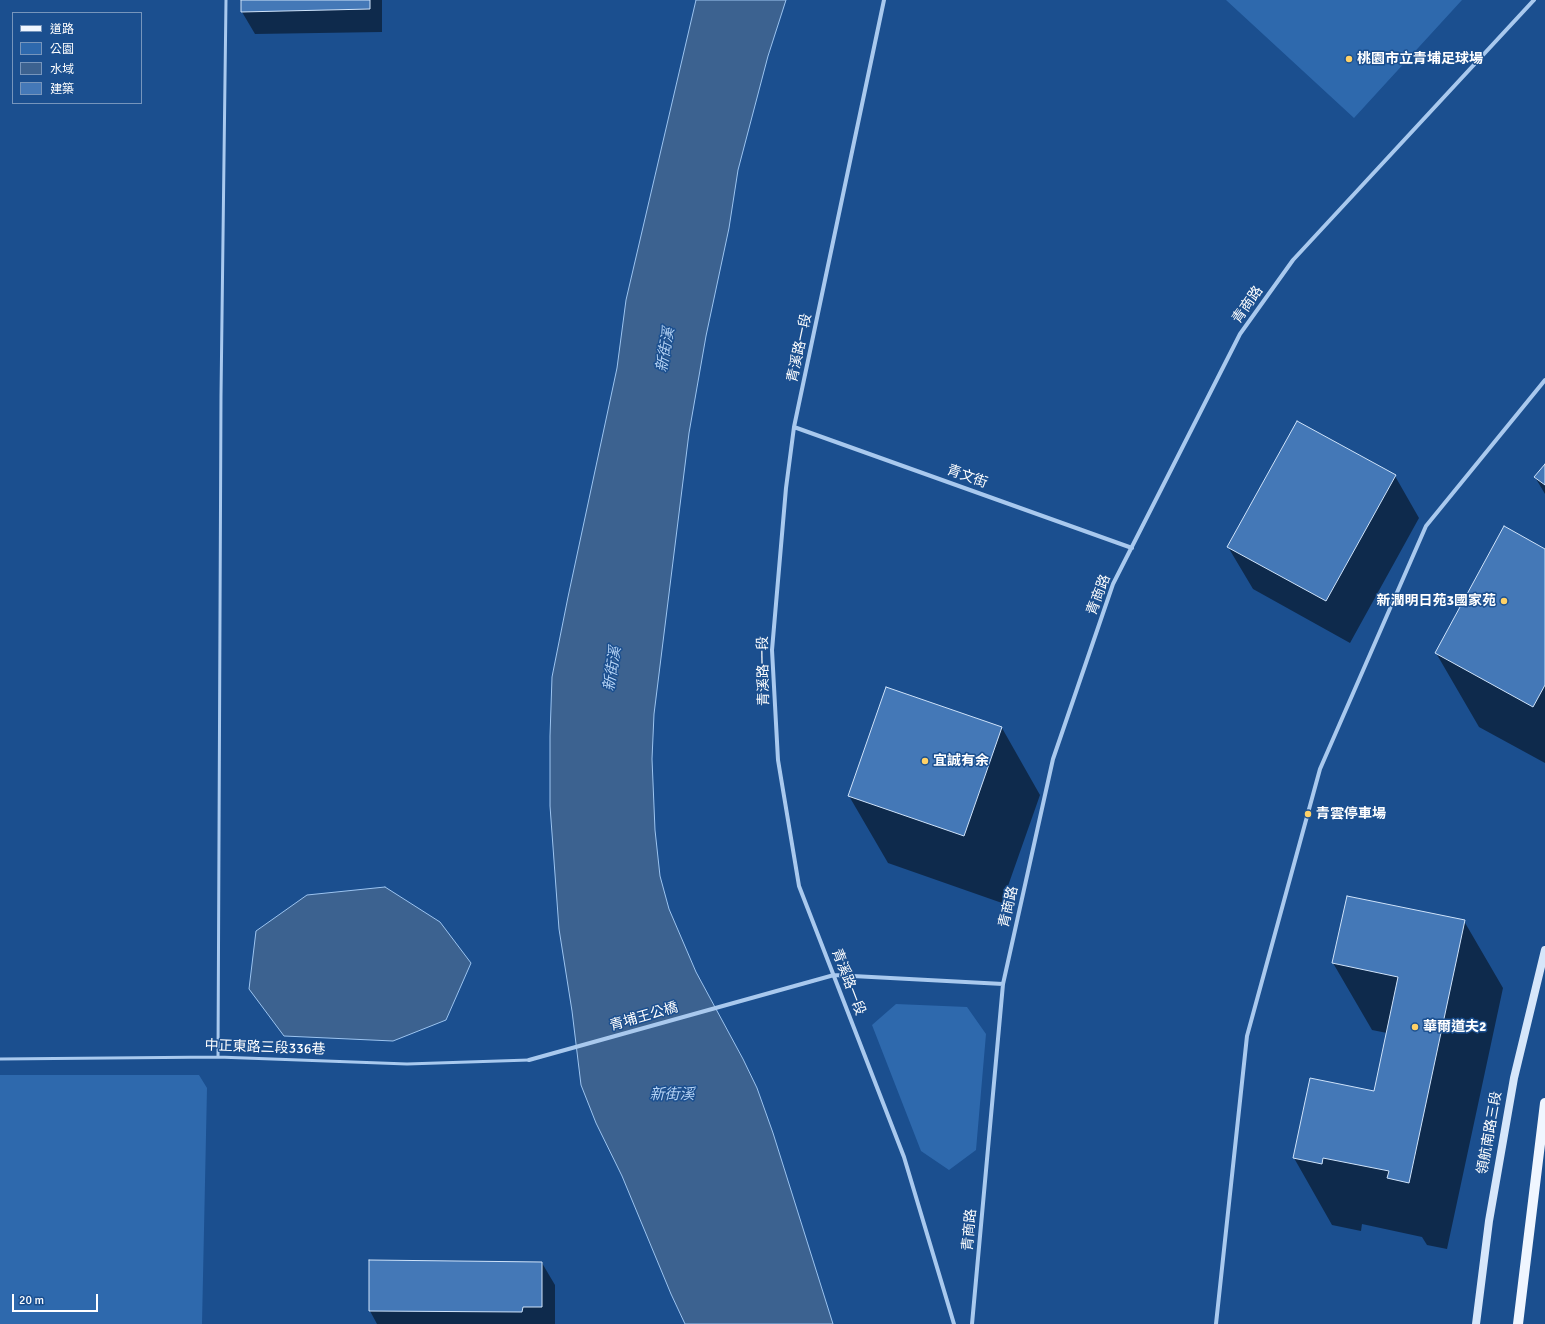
<!DOCTYPE html>
<html>
<head>
<meta charset="utf-8">
<style>
  body { margin:0 }
  #map { position:relative; width:1545px; height:1324px; overflow:hidden; background:#1b4f8f; font-family:Signika,"Noto Sans TC",sans-serif }
  canvas { display:block }
  .legend { position:absolute; left:12px; top:12px; width:130px; height:92px; box-sizing:border-box; background:#1b4f8f; border:1px solid #7695bc; margin:0; padding:5px 7px; list-style:none; font-size:12px; color:#fff }
  .legend li { display:flex; align-items:center; gap:8px; height:20px }
  .legend b { width:20px; border:1px solid #7695bc }
  .scale { position:absolute; left:12px; top:1294px; width:86px; height:18px; box-sizing:border-box; border:2px solid #fff; border-top:0; padding-left:5px; font-size:12px; line-height:14px; white-space:nowrap; color:#fff; -webkit-text-stroke:3px #1b4f8f; paint-order:stroke }
</style>
</head>
<body>
<div id="map">
<canvas width="1545" height="1324"></canvas>
<ul class="legend">
<li><b style="height:5px;background:#f0f6ff"></b>道路</li>
<li><b style="height:11px;background:#2e69ad"></b>公園</li>
<li><b style="height:11px;background:#3c6290"></b>水域</li>
<li><b style="height:11px;background:#4478b7"></b>建築</li>
</ul>
<div class="scale">20 m</div>
</div>
<script>
const g = document.querySelector('canvas').getContext('2d');
g.lineJoin = 'round';
function fillPath(path, color) {
  g.fillStyle = color;
  g.fill(path, 'evenodd');
}
function shape(rows) {
  const path = new Path2D();
  for (const r of rows) {
    path.moveTo(r[0], r[1]);
    for (let i = 2; i < r.length; i += 2) path.lineTo(r[i], r[i + 1]);
  }
  return path;
}
function trace(path, color, width, dash) {
  g.strokeStyle = color;
  g.lineWidth = width;
  g.lineCap = dash ? 'butt' : 'round';
  g.setLineDash(dash || []);
  g.stroke(path);
}
function drawText(font, color, halo, rows, align = 'center') {
  g.font = font + ' Signika,"Noto Sans TC",sans-serif';
  g.lineWidth = 3;
  g.setLineDash([]);
  g.textBaseline = 'middle';
  g.strokeStyle = halo;
  g.fillStyle = color;
  for (const [text, x, y, turn = 0] of rows) {
    g.save();
    g.translate(x, y);
    g.rotate((+turn || 0) * Math.PI / 180);
    g.textAlign = isNaN(turn) ? turn : align;
    if (halo) g.strokeText(text, 0, 0);
    g.fillText(text, 0, 0);
    g.restore();
  }
}
fillPath(shape([
  [1226,0,1462,0,1354,118],
  [896,1004,967,1007,986,1034,976,1150,949,1170,921,1151,872,1025],
  [0,1075,199,1075,207,1088,202,1324,0,1324]
]), '#2e69ad');
const water = shape([
  [696,0,786,0,768,56,738,170,729,228,706,336,689,433,654,714,652,759,655,830,660,876,669,909,696,972,743,1059,757,1088,773,1133,833,1324,685,1324,671,1294,622,1176,596,1123,581,1085,572,1011,559,929,550,806,550,736,552,677,568,597,617,368,626,300,696,0],
  [385,887,440,922,471,963,446,1020,393,1041,284,1036,249,989,256,931,307,895,385,887]
]);
fillPath(water, '#3c6290');
trace(water, '#9cc4f0', 1);
fillPath(shape([
  [242,0,382,0,382,32,255,34,242,12],
  [1545,466,1545,494,1535,477],
  [1395,476,1419,518,1350,643,1253,589,1228,547],
  [1545,550,1545,763,1479,727,1436,653],
  [887,688,1002,728,1040,795,1002,903,888,863,849,796],
  [1464,921,1503,988,1447,1249,1427,1245,1422,1237,1362,1224,1361,1231,1332,1225,1294,1158,1311,1079,1375,1092,1387,1033,1372,1030,1333,963],
  [542,1263,555,1285,555,1324,377,1324,370,1311]
]), '#0007');
const building = shape([
  [241,0,370,0,370,9,241,12,241,0],
  [1297,421,1396,475,1326,601,1227,547,1297,421],
  [1545,464,1545,485,1534,477,1545,464],
  [1504,526,1545,549,1545,685,1533,707,1435,653,1504,526],
  [886,687,1002,727,964,836,848,796,886,687],
  [1347,896,1465,920,1409,1183,1387,1178,1389,1171,1323,1158,1322,1164,1293,1158,1310,1078,1374,1091,1398,977,1332,963,1347,896],
  [369,1260,542,1262,542,1307,523,1307,522,1312,369,1311,369,1260]
]);
fillPath(building, '#4478b7');
trace(building, '#cfe3fa', 1);
trace(shape([
  [218,1057,221,396,226,0],
  [0,1059,218,1057,407,1064,529,1060]
]), '#a9c9ee', 3);
trace(shape([
  [884,0,794,427,786,488,772,650,778,760,799,886,904,1157,954,1324],
  [794,427,1132,548],
  [529,1060,834,975,1003,984],
  [972,1324,1003,984,1053,759,1113,584,1240,334,1293,260,1534,0],
  [1216,1324,1247,1036,1320,769,1426,526,1545,380]
]), '#a9c9ee', 4);
trace(shape([
  [1476,1324,1489,1221,1514,1078,1545,950]
]), '#d6e6fa', 8);
trace(shape([
  [1518,1324,1545,1103]
]), '#f0f6ff', 10);
for (const [x, y, r, color] of [
  [1349,59,4,"#ffd166"],
  [1504,601,4,"#ffd166"],
  [925,761,4,"#ffd166"],
  [1308,814,4,"#ffd166"],
  [1415,1027,4,"#ffd166"]
]) {
  const dot = new Path2D();
  dot.arc(x, y, r, 0, 2 * Math.PI);
  g.fillStyle = color;
  g.fill(dot);
  trace(dot, '#1b4f8f', 1.5);
}
drawText('bold 14px', '#fff', '#1b4f8f', [
  ["桃園市立青埔足球場",1357,59],
  ["新潤明日苑3國家苑",1496,601,"right"],
  ["宜誠有余",933,761],
  ["青雲停車場",1316,814],
  ["華爾道夫2",1423,1027]
], 'left');
drawText('14px', '#fff', '#1b4f8f', [
  ["青商路",1248,305,-55],
  ["青溪路一段",800,348,-78],
  ["青文街",967,477,20],
  ["青商路",1099,595,-69],
  ["青溪路一段",764,671,-91],
  ["青商路",1009,907,-77],
  ["青溪路一段",848,982,69],
  ["青埔王公橋",644,1017,-16],
  ["中正東路三段336巷",265,1048,2],
  ["領航南路三段",1490,1133,-80],
  ["青商路",970,1230,-85]
]);
drawText('italic 15px', '#b5d3f5', '#1b4f8f', [
  ["新街溪",666,350,-80],
  ["新街溪",613,669,-81],
  ["新街溪",672,1095]
]);
</script>
</body>
</html>
